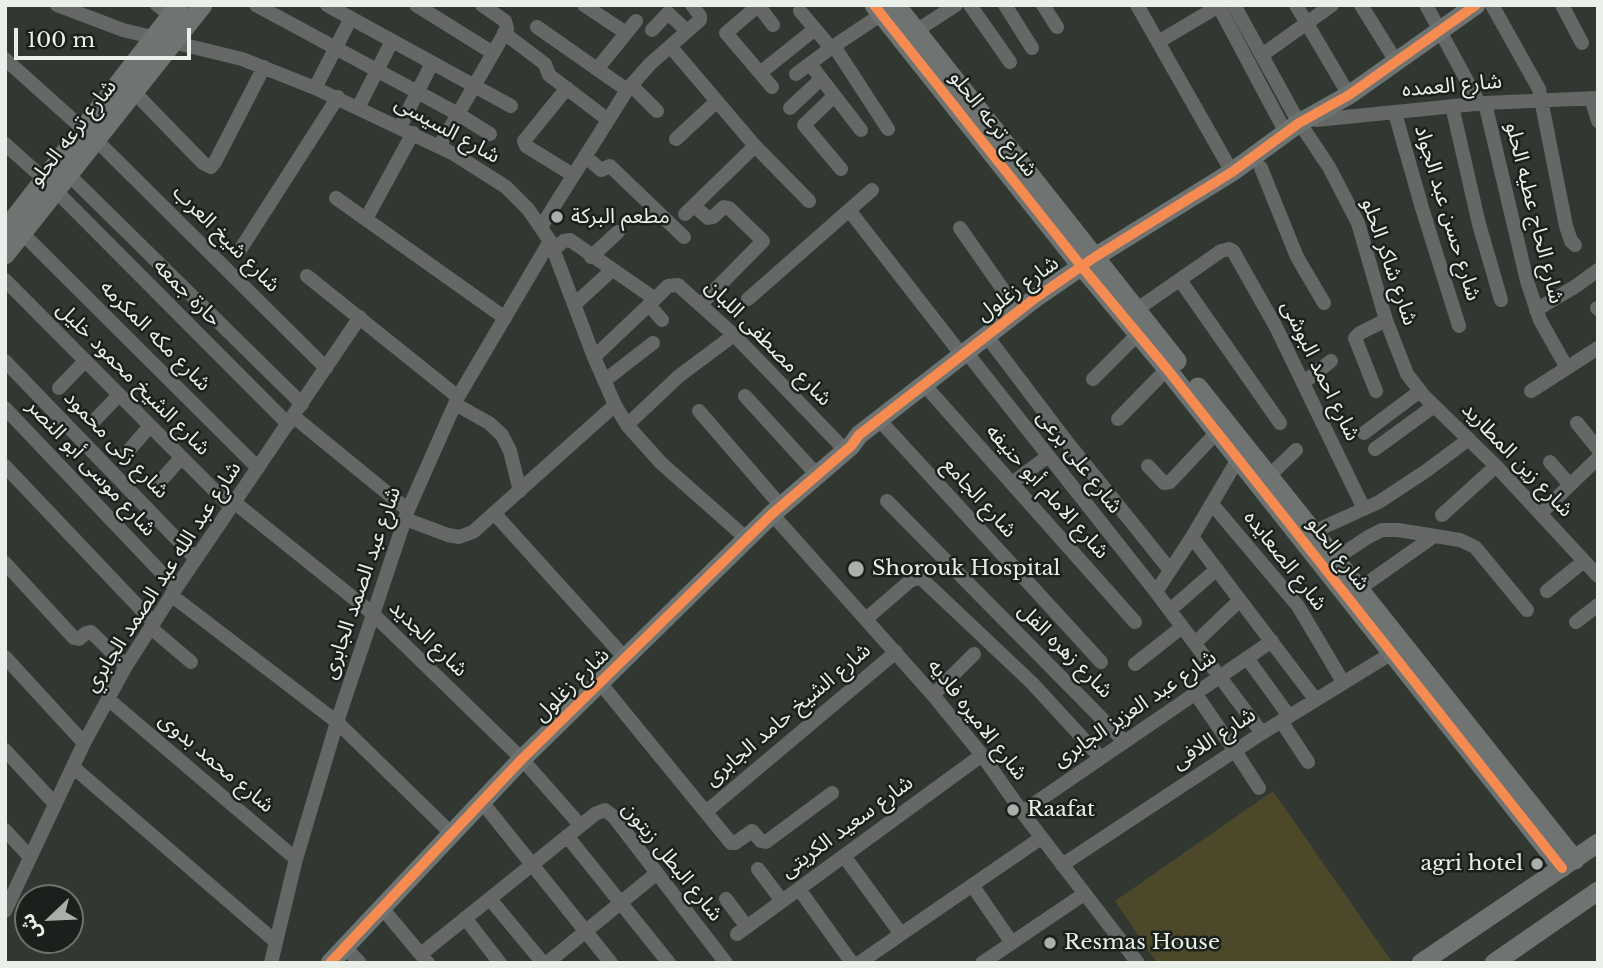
<!DOCTYPE html>
<html>
<head>
<meta charset="utf-8">
<style>
  body { margin:0 }
  #map { position:relative; width:1603px; height:968px; overflow:hidden; background:#313832; font-family:"Libre Baskerville","Noto Sans Arabic",serif }
  canvas { display:block }
  .frame { position:absolute; inset:0; border:7px solid #e8f0e9; pointer-events:none }
  .north { position:absolute; left:14px; top:884px; width:70px; height:70px; box-sizing:border-box; background:#1a201b; border:2px solid #6c736d; border-radius:50%; rotate:247deg; font-size:19px; font-weight:700; line-height:28px; text-align:center; color:#e8f0e9 }
  .north::after { content:''; display:block; margin:auto; width:24px; height:32px; background:#a8b0a9; clip-path:polygon(50% 0,100% 100%,50% 72%,0 100%) }
  .scale { position:absolute; left:14px; top:28px; width:177px; height:32px; box-sizing:border-box; border:4px solid #e8f0e9; border-top:0; padding-left:9px; font-size:21px; line-height:24px; white-space:nowrap; color:#e8f0e9; -webkit-text-stroke:5px #1a201b; paint-order:stroke }
</style>
</head>
<body>
<div id="map">
<canvas width="1603" height="968"></canvas>
<div class="frame"></div>
<div class="north">ش</div>
<div class="scale">100 m</div>
</div>
<script>
const g = document.querySelector('canvas').getContext('2d');
g.lineJoin = 'round';
function fillPath(path, color) {
  g.fillStyle = color;
  g.fill(path, 'evenodd');
}
function shape(rows) {
  const path = new Path2D();
  for (const r of rows) {
    path.moveTo(r[0], r[1]);
    for (let i = 2; i < r.length; i += 2) path.lineTo(r[i], r[i + 1]);
  }
  return path;
}
function trace(path, color, width, dash) {
  g.strokeStyle = color;
  g.lineWidth = width;
  g.lineCap = dash ? 'butt' : 'round';
  g.setLineDash(dash || []);
  g.stroke(path);
}
function drawText(font, color, halo, rows, align = 'center') {
  g.font = font + ' "Libre Baskerville","Noto Sans Arabic",serif';
  g.lineWidth = 5;
  g.setLineDash([]);
  g.textBaseline = 'middle';
  g.strokeStyle = halo;
  g.fillStyle = color;
  for (const [text, x, y, turn = 0] of rows) {
    g.save();
    g.translate(x, y);
    g.rotate((+turn || 0) * Math.PI / 180);
    g.textAlign = isNaN(turn) ? turn : align;
    if (halo) g.strokeText(text, 0, 0);
    g.fillText(text, 0, 0);
    g.restore();
  }
}
fillPath(shape([
  [1273,791,1392,962,1391,963,1157,963,1115,901]
]), '#4d482a');
trace(shape([
  [57,5,123,30,242,59,315,88,454,154,506,187,528,209,550,241,594,357,615,405,627,425,661,463,747,539],
  [157,5,178,21],
  [256,5,458,114,490,134],
  [327,5,511,106],
  [416,5,493,53],
  [584,5,626,33],
  [758,5,773,25],
  [759,5,726,33,772,87],
  [970,5,1010,62],
  [1005,5,1032,48],
  [1043,5,1057,27],
  [1137,5,1232,172],
  [1218,5,1286,133],
  [1234,5,1299,123],
  [1296,5,1349,95],
  [1361,5,1397,63],
  [1426,5,1479,103],
  [1492,5,1539,89,1566,226,1571,241,1575,245],
  [1562,5,1582,43],
  [800,11,831,48],
  [537,27,627,90],
  [652,30,668,13,687,31],
  [916,31,956,5],
  [504,33,545,64,549,75,607,119],
  [1158,42,1219,6],
  [670,46,755,146,809,201],
  [834,46,888,129],
  [1262,55,1332,5],
  [5,59,83,129],
  [810,64,861,130],
  [597,69,636,21],
  [760,73,815,29],
  [796,74,831,48,882,14],
  [632,86,657,111],
  [315,88,351,18],
  [567,88,524,141,526,146,573,175],
  [134,92,203,163,211,167,215,162,264,67],
  [834,96,804,125,841,169],
  [1591,98,1598,121],
  [1485,103,1527,281,1540,320,1567,368],
  [359,106,392,41],
  [1452,106,1479,224,1501,300],
  [790,108,821,79],
  [1395,113,1422,208,1459,326],
  [1312,117,1316,120,1485,103,1598,98],
  [400,127,432,63],
  [1305,131,1329,167,1358,223,1386,320,1407,374,1424,396,1496,466,1598,576],
  [676,139,717,101],
  [96,140,326,368],
  [5,144,44,179],
  [439,147,507,29,505,21,482,5],
  [585,156,601,170,610,166,684,237],
  [1261,168,1297,257,1324,303],
  [69,175,302,404],
  [56,191,288,424],
  [336,198,505,318],
  [694,206,708,218,713,217,724,207,729,208,763,241,700,305],
  [849,210,961,354],
  [685,214,755,146],
  [366,219,413,133],
  [16,227,258,468],
  [541,227,627,90,650,64,700,20,700,16,692,5],
  [960,228,1018,311],
  [554,249,564,241,570,240,655,299,668,286,678,285,734,335,845,450],
  [240,250,338,97],
  [591,257,618,232],
  [307,276,458,397],
  [5,280,231,507],
  [1180,280,1280,423],
  [748,299,872,190],
  [575,304,612,270],
  [649,305,662,320],
  [1597,308,1598,309],
  [1136,310,1221,251,1229,249,1233,251,1276,327,1364,509],
  [1536,310,1576,286,1598,270],
  [992,343,1067,442,1170,570],
  [594,357,655,299],
  [971,358,1156,592,1262,733],
  [5,361,196,559],
  [1093,379,1138,334],
  [604,381,653,343],
  [1304,382,1331,361],
  [59,388,85,361],
  [928,389,1135,622],
  [1376,391,1355,338,1360,333,1386,320],
  [1531,391,1598,348],
  [745,396,817,475],
  [455,404,489,423,502,435,510,451,520,491],
  [5,408,176,588],
  [699,411,781,506],
  [293,416,408,510],
  [1118,419,1167,369],
  [93,422,119,395],
  [1577,423,1598,449],
  [883,424,1101,662],
  [627,425,679,376,734,335],
  [1364,433,1420,391],
  [1375,449,1434,406],
  [124,456,150,426],
  [1550,462,1570,485],
  [5,466,154,623],
  [1148,466,1164,483,1170,482,1217,432],
  [1269,476,1296,450],
  [1012,483,1047,457],
  [156,486,181,458],
  [887,501,1124,741],
  [234,502,372,613,522,759,580,825],
  [1212,504,1298,606,1343,682],
  [494,513,626,659],
  [1541,513,1598,458],
  [772,514,933,695,982,755,1022,812,1138,963],
  [1442,515,1496,466],
  [405,519,448,535,459,537,473,532,615,405],
  [1313,532,1379,502,1426,471,1469,439],
  [1192,537,1315,699],
  [1335,559,1368,537,1382,530,1398,530,1460,540,1475,547,1527,610],
  [5,563,74,638,79,639,86,633,91,632,126,666],
  [1359,589,1434,536],
  [1547,591,1584,561],
  [1156,592,1192,537,1238,459],
  [171,595,337,722,452,834],
  [1170,610,1217,569],
  [867,618,910,581,918,578,923,580,1032,683,1100,757],
  [1576,622,1598,605],
  [151,628,191,662],
  [1195,643,1240,600],
  [5,657,84,743],
  [1247,658,1289,716],
  [1135,664,1182,627],
  [601,684,731,843,735,843,752,831,761,841,766,842,832,793],
  [1195,693,1235,751,1259,788],
  [933,695,974,654],
  [108,699,296,859],
  [1281,721,1308,762],
  [5,750,55,804],
  [73,767,276,942],
  [482,802,611,963],
  [707,811,896,652],
  [1022,812,1272,641],
  [5,830,30,857],
  [567,836,669,963],
  [844,856,901,934],
  [1062,865,1262,733,1392,653],
  [758,869,782,901],
  [972,885,1012,943],
  [799,889,852,963],
  [490,899,543,963],
  [726,899,747,927],
  [382,908,428,963],
  [5,911,84,743,126,666,176,588,360,317],
  [465,918,500,963],
  [737,934,982,755],
  [345,947,360,963],
  [421,954,595,814,605,810,614,817,726,963],
  [271,963,296,859,337,722,408,510,458,397,550,241],
  [547,963,657,873],
  [859,963,1041,838],
  [982,963,1084,894]
]), '#656867', 14);
trace(shape([
  [874,5,1082,267,1167,369,1562,868],
  [896,5,1177,361],
  [5,230,179,5],
  [5,255,203,5],
  [1198,387,1575,860],
  [330,963,522,759,772,514,851,446,859,435,1034,299,1095,257,1232,172,1299,123,1349,95,1476,5],
  [1421,963,1598,843],
  [1494,963,1598,891]
]), '#6f7472', 19);
trace(shape([
  [874,5,1082,267,1167,369,1562,868],
  [330,963,522,759,772,514,851,446,859,435,1034,299,1095,257,1232,172,1299,123,1349,95,1476,5]
]), '#f68b52', 10);
for (const [x, y, r, color] of [
  [557,217,7,"#a8b0a9"],
  [856,569,9,"#a8b0a9"],
  [1013,810,7,"#a8b0a9"],
  [1537,864,7,"#a8b0a9"],
  [1050,943,7,"#a8b0a9"]
]) {
  const dot = new Path2D();
  dot.arc(x, y, r, 0, 2 * Math.PI);
  g.fillStyle = color;
  g.fill(dot);
  trace(dot, '#1a201b', 2.5);
}
drawText('21px', '#e8f0e9', '#1a201b', [
  ["شارع العمده",1452,86,-5],
  ["شارع ترعه الحلو",993,124,52],
  ["شارع السيسى",447,130,29],
  ["شارع ترعه الحلو",73,133,-52],
  ["شارع حسن عبد الجواد",1447,213,73],
  ["شارع الحاج عطيه الحلو",1534,213,76],
  ["شارع شيخ العرب",226,239,45],
  ["شارع شاكر الحلو",1389,262,71],
  ["شارع زغلول",1018,289,-36],
  ["حارة جمعه",187,293,45],
  ["شارع مكه المكرمه",155,336,45],
  ["شارع مصطفى اللبان",768,343,45],
  ["شارع احمد البوشى",1320,371,64],
  ["شارع الشيخ محمود خليل",133,379,45],
  ["شارع زكى محمود",116,445,46],
  ["شارع زين المطاريد",1517,460,46],
  ["شارع على برعى",1079,462,52],
  ["شارع موسى أبو النصر",91,468,47],
  ["شارع الامام أبو حنيفه",1047,492,48],
  ["شارع الجامع",979,498,48],
  ["شارع الحلو",1338,554,52],
  ["شارع الصعايده",1285,561,52],
  ["شارع عبد الله عبد الصمد الجابري",163,577,-57],
  ["شارع عبد الصمد الجابرى",362,583,-71],
  ["شارع الجديد",428,639,44],
  ["شارع زهره الفل",1065,651,45],
  ["شارع زغلول",572,685,-44],
  ["شارع عبد العزيز الجابرى",1135,709,-34],
  ["شارع الشيخ حامد الجابرى",788,715,-40],
  ["شارع الاميره فاديه",977,720,52],
  ["شارع اللافى",1214,739,-33],
  ["شارع محمد بدوى",216,763,40],
  ["شارع سعيد الكريتى",847,827,-36],
  ["شارع البطل زيتون",672,862,51]
]);
drawText('21px', '#e8f0e9', '#1a201b', [
  ["مطعم البركة",571,217],
  ["Shorouk Hospital",872,569],
  ["Raafat",1027,810],
  ["agri hotel",1523,864,"right"],
  ["Resmas House",1064,943]
], 'left');
</script>
</body>
</html>
